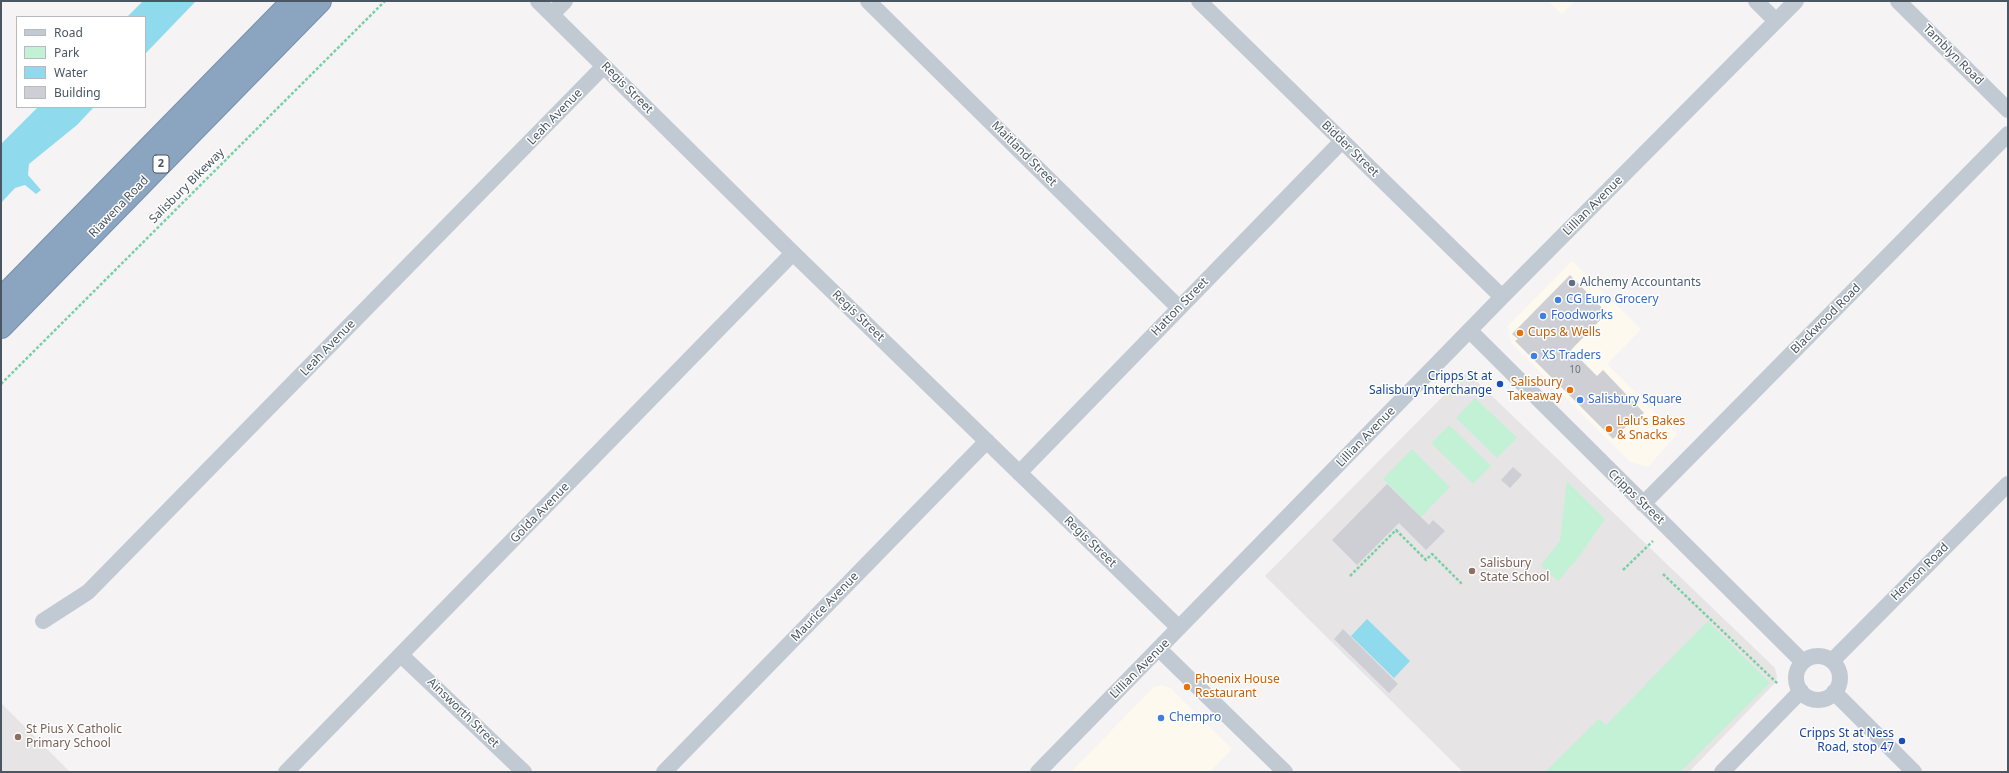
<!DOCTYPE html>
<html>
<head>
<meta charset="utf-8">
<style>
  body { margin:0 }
  #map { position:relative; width:2009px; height:773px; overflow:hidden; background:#f5f3f3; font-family:"Noto Sans",sans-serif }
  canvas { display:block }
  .frame { position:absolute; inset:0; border:2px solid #4a5661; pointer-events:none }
  .legend { position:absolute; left:16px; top:16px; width:130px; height:92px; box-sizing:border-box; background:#fff; border:1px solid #b7bbc0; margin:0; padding:5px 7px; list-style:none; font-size:12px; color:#4a5661 }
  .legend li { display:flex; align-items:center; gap:8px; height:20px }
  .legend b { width:20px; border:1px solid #b7bbc0 }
</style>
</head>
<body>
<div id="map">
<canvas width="2009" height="773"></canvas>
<div class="frame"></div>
<ul class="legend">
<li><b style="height:5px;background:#c1cad2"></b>Road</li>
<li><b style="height:11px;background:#c3f1d5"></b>Park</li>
<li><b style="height:11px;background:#90daee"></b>Water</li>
<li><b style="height:11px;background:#cdcfd5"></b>Building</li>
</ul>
</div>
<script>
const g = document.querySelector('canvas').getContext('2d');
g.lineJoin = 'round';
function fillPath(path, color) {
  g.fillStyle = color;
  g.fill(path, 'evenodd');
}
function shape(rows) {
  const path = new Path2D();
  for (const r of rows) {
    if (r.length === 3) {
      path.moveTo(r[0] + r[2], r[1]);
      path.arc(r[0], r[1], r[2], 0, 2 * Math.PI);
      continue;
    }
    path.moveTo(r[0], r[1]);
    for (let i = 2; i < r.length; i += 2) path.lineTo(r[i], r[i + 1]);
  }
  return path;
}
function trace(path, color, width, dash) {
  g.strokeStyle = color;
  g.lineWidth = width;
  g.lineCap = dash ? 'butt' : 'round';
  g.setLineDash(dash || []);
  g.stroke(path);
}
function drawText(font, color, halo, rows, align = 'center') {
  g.font = font + ' "Noto Sans",sans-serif';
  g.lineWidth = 3;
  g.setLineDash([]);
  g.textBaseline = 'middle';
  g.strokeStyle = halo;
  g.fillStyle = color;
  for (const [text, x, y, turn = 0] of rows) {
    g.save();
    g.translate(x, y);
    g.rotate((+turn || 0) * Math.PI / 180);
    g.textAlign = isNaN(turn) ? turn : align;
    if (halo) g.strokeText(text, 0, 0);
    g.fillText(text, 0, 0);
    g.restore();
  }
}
fillPath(shape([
  [1548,1,1575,1,1562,14],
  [1572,261,1641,329,1607,364,1677,434,1648,467,1630,462,1511,343,1508,326],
  [1162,685,1169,687,1232,749,1210,772,1071,772,1154,687]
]), '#fdf9ef');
fillPath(shape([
  [1467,372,1775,668,1777,677,1775,683,1689,772,1463,772,1265,576],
  [1,703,70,772,1,772]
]), '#e6e4e5');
fillPath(shape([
  [1475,398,1517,438,1497,458,1456,418],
  [1449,425,1491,466,1473,484,1431,443],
  [1412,449,1450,487,1421,517,1383,479],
  [1567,481,1605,519,1577,559,1558,581,1541,565,1560,541],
  [1708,621,1770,683,1680,772,1545,772,1599,719,1606,725]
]), '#c3f1d5');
fillPath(shape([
  [143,1,196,1,145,54,145,17,127,17],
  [38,107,94,107,77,125,29,164,28,175,41,190,36,194,25,185,15,188,1,203,1,144],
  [1367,619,1410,661,1394,678,1351,636]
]), '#90daee');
fillPath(shape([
  [1570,275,1607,313,1571,350,1597,376,1603,370,1644,413,1632,425,1630,423,1613,439,1515,341,1518,339,1512,334],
  [1513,467,1522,475,1510,488,1501,480],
  [1387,484,1429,525,1433,520,1445,531,1426,550,1399,523,1357,565,1332,540],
  [1343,629,1398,684,1389,693,1334,639]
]), '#cdcfd5');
const highway = shape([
  [1,299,293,1],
  [1,327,320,1]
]);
trace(highway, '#7690ad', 24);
trace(shape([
  [1,384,385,1],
  [1623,570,1653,541],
  [1663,574,1778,684],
  [1350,576,1396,530,1426,560,1432,554,1462,584]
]), '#7ad0a6', 2.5, [3, 2]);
trace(shape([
  [538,1,793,253,1179,628],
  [868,1,1179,308],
  [1199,1,1502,297],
  [1756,1,1776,21],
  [1898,1,2008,110],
  [552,14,565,1],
  [1470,331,1803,662],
  [1019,473,1342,141],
  [1643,504,2008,134],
  [43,621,88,592,604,66],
  [1159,649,1285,772],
  [401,655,524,772],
  [1818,678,22],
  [1832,661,2008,484],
  [1834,692,1914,772],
  [286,772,793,253],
  [664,772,987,441],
  [1038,772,1502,297,1796,1],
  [1722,772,1801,691]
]), '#c1cad2', 16);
trace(highway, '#8ba5c1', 22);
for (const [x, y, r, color] of [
  [1572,283,4,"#5c6f8a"],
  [1558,300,4,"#3f7fe0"],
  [1543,316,4,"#3f7fe0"],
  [1520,333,4,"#e8710a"],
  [1534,356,4,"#3f7fe0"],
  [1500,384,4,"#1a4fb4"],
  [1570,390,4,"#e8710a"],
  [1580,400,4,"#3f7fe0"],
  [1609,429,4,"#e8710a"],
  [1472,571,4,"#8d6e63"],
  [1187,687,4,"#e8710a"],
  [1161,718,4,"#3f7fe0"],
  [18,737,4,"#8d6e63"],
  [1902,741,4,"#1a4fb4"]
]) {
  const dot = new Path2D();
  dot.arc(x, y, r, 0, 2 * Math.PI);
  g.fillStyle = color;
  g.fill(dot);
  trace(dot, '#fff', 1.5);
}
drawText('10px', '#6b747e', null, [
  ["10",1575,370]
]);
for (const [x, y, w] of [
  [161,164,16]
]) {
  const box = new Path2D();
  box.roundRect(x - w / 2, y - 9, w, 18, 3);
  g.fillStyle = '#fff';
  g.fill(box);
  trace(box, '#4a5661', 1);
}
drawText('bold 11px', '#4a5661', null, [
  ["2",161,164]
]);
drawText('12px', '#4a5661', '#fff', [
  ["Tamblyn Road",1953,55,45],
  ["Regis Street",627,88,45],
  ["Leah Avenue",555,117,-46],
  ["Bidder Street",1350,149,44],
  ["Maitland Street",1024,154,45],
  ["Salisbury Bikeway",187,186,-45],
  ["Lillian Avenue",1593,206,-45],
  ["Riawena Road",119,207,-46],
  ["Hatton Street",1180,307,-46],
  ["Regis Street",858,316,44],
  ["Blackwood Road",1826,319,-45],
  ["Leah Avenue",328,348,-46],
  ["Lillian Avenue",1366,437,-46],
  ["Cripps Street",1636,497,44],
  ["Golda Avenue",540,513,-46],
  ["Regis Street",1090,542,44],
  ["Henson Road",1920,572,-45],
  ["Maurice Avenue",825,607,-46],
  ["Lillian Avenue",1140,669,-45],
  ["Ainsworth Street",463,713,44]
]);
drawText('12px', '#4e5e75', '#fff', [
  ["Alchemy Accountants",1580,283]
], 'left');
drawText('12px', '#366cbe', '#fff', [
  ["CG Euro Grocery",1566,300],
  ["Foodworks",1551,316],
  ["XS Traders",1542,356],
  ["Salisbury Square",1588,400],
  ["Chempro",1169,718]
], 'left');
drawText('12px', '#c56008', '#fff', [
  ["Cups & Wells",1528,333],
  ["Salisbury",1562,383,"right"],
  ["Takeaway",1562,397,"right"],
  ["Lalu's Bakes",1617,422],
  ["& Snacks",1617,436],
  ["Phoenix House",1195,680],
  ["Restaurant",1195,694]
], 'left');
drawText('12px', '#164399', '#fff', [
  ["Cripps St at",1492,377],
  ["Salisbury Interchange",1492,391],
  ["Cripps St at Ness",1894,734],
  ["Road, stop 47",1894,748]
], 'right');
drawText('12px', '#785e54', '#fff', [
  ["Salisbury",1480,564],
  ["State School",1480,578],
  ["St Pius X Catholic",26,730],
  ["Primary School",26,744]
], 'left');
</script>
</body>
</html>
